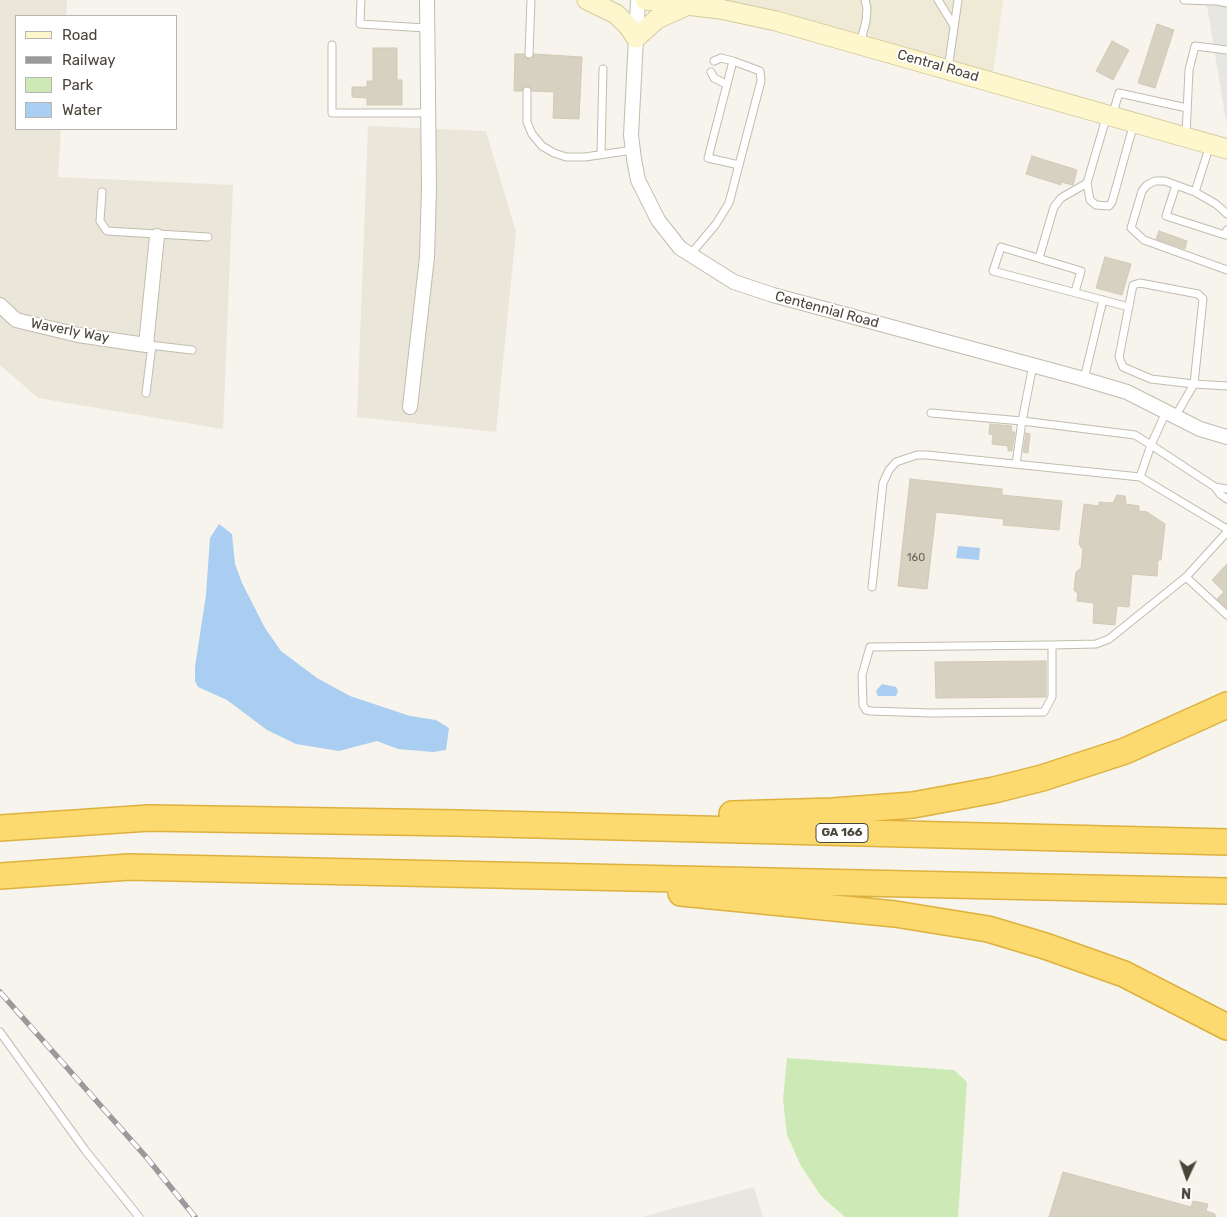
<!DOCTYPE html>
<html>
<head>
<meta charset="utf-8">
<style>
  body { margin:0 }
  #map { position:relative; width:1227px; height:1217px; overflow:hidden; background:#f6f4ec; font-family:Rubik,sans-serif }
  canvas { display:block }
  .legend { position:absolute; left:15px; top:15px; width:162px; height:115px; box-sizing:border-box; background:#fff; border:1px solid #b7b5b0; margin:0; padding:6px 9px; list-style:none; font-size:15px; color:#4a4539 }
  .legend li { display:flex; align-items:center; gap:10px; height:25px }
  .legend b { width:25px; border:1px solid #b7b5b0 }
  .north { position:absolute; left:1162px; top:1152px; width:50px; height:50px; -webkit-text-stroke:4px #fff; paint-order:stroke; rotate:183deg; font-size:14px; font-weight:700; line-height:20px; text-align:center; color:#4a4539 }
  .north::after { content:''; display:block; margin:auto; width:18px; height:22px; background:#4a4539; clip-path:polygon(50% 0,100% 100%,50% 72%,0 100%) }
</style>
</head>
<body>
<div id="map">
<canvas width="1227" height="1217"></canvas>
<ul class="legend">
<li><b style="height:6px;background:#fef7cd"></b>Road</li>
<li><b style="height:6px;background:#9a9a9a"></b>Railway</li>
<li><b style="height:14px;background:#cde9b5"></b>Park</li>
<li><b style="height:14px;background:#a9cef1"></b>Water</li>
</ul>
<div class="north">N</div>
</div>
<script>
const g = document.querySelector('canvas').getContext('2d');
g.lineJoin = 'round';
function fillPath(path, color) {
  g.fillStyle = color;
  g.fill(path, 'evenodd');
}
function shape(rows) {
  const path = new Path2D();
  for (const r of rows) {
    path.moveTo(r[0], r[1]);
    for (let i = 2; i < r.length; i += 2) path.lineTo(r[i], r[i + 1]);
  }
  return path;
}
function trace(path, color, width, dash) {
  g.strokeStyle = color;
  g.lineWidth = width;
  g.lineCap = dash ? 'butt' : 'round';
  g.setLineDash(dash || []);
  g.stroke(path);
}
function drawText(font, color, halo, rows, align = 'center') {
  g.font = font + ' Rubik,sans-serif';
  g.lineWidth = 4;
  g.setLineDash([]);
  g.textBaseline = 'middle';
  g.strokeStyle = halo;
  g.fillStyle = color;
  for (const [text, x, y, turn = 0] of rows) {
    g.save();
    g.translate(x, y);
    g.rotate((+turn || 0) * Math.PI / 180);
    g.textAlign = isNaN(turn) ? turn : align;
    if (halo) g.strokeText(text, 0, 0);
    g.fillText(text, 0, 0);
    g.restore();
  }
}
fillPath(shape([
  [0,0,67,0,66,16,16,16,16,129,61,129,58,177,233,185,223,429,38,398,0,365],
  [368,126,486,131,516,232,496,432,357,417]
]), '#eae6da');
fillPath(shape([
  [754,1187,763,1217,642,1217]
]), '#e9e5e0');
fillPath(shape([
  [715,0,1003,0,993,73,769,10]
]), '#efead6');
fillPath(shape([
  [787,1058,954,1070,967,1082,958,1217,845,1217,821,1196,801,1166,787,1135,783,1099]
]), '#cde9b5');
fillPath(shape([
  [1206,0,1227,0,1227,121,1226,121]
]), '#e8e6e3');
fillPath(shape([
  [219,524,232,534,235,564,242,583,265,628,281,651,317,678,350,696,410,716,436,720,449,728,446,750,433,752,398,749,377,741,339,751,296,744,267,730,227,700,198,687,195,681,195,667,206,595,210,538],
  [958,546,980,548,979,560,956,558],
  [882,684,896,687,898,691,896,696,878,696,876,691]
]), '#a9cef1');
const building = shape([
  [1157,24,1174,30,1155,88,1138,83,1157,24],
  [1112,41,1129,50,1113,80,1096,71,1112,41],
  [373,48,397,48,397,80,402,80,402,105,367,105,367,98,352,97,352,87,367,87,367,81,373,81,373,48],
  [515,54,524,54,528,59,534,54,582,57,579,119,553,118,554,92,532,91,527,86,522,91,514,91,515,54],
  [1032,156,1077,170,1073,185,1061,182,1061,185,1026,174,1032,156],
  [1159,231,1187,241,1185,249,1156,239,1159,231],
  [1105,257,1131,264,1122,295,1096,288,1105,257],
  [990,424,1012,426,1011,432,1015,432,1012,451,1008,451,1008,446,992,444,993,435,989,434,990,424],
  [1026,433,1030,434,1028,453,1023,452,1026,433],
  [910,479,1002,489,1002,495,1062,501,1059,530,1003,525,1004,519,936,512,927,589,898,586,910,479],
  [1117,495,1125,496,1126,504,1139,506,1139,511,1147,512,1165,524,1161,560,1158,560,1157,576,1132,574,1129,607,1117,606,1115,625,1093,623,1094,603,1077,601,1078,594,1074,590,1076,572,1081,568,1083,550,1079,544,1084,504,1099,506,1099,502,1113,503,1117,495],
  [1227,564,1227,608,1217,599,1224,592,1212,580,1227,564],
  [1046,661,1046,697,936,698,935,662,1046,661],
  [1063,1172,1191,1207,1193,1201,1208,1204,1206,1211,1215,1214,1215,1217,1049,1217,1063,1172]
]);
fillPath(building, '#d7d1c1');
trace(building, '#d2c9b4', 1);
const lane = shape([
  [361,0,360,24,426,28],
  [938,0,954,26],
  [1184,0,1213,1],
  [1213,0,1227,3],
  [860,44,866,21,867,8,865,0],
  [332,45,332,113,427,113],
  [529,54,531,0],
  [714,61,721,58,733,61],
  [948,69,958,0],
  [711,72,714,78,726,84],
  [527,91,527,122,532,134,542,146,554,153,566,157,585,157,633,150],
  [1107,115,1087,183,1090,200,1096,205,1109,206,1112,202,1134,123],
  [1112,116,1119,93,1187,108],
  [1186,135,1189,70,1195,46,1227,50],
  [601,154,603,69],
  [1176,185,1166,216,1225,235,1227,230],
  [102,192,100,221,107,231,208,237],
  [1195,192,1210,145],
  [1227,214,1216,204,1195,192,1165,181,1155,181,1147,185,1142,191,1131,228,1144,240,1227,270],
  [690,255,716,224,729,203,761,81,760,71,733,61,708,158,739,165],
  [1039,258,1054,207,1061,198,1087,183],
  [1140,283,1198,294,1203,299,1194,384,1151,379,1123,367,1119,357,1133,285,1140,283],
  [1075,292,1081,271,1001,247,993,271,1129,307],
  [149,345,192,350],
  [1084,379,1103,300],
  [146,393,152,345],
  [1166,412,1151,445,1215,487,1227,489],
  [931,413,1022,421,1033,365],
  [1175,417,1194,384,1227,386],
  [1140,477,1227,529],
  [1215,487,1220,494,1227,499],
  [1186,577,1227,615],
  [872,587,883,483,889,470,896,462,917,455,927,455,1140,477,1151,445,1135,435,1022,421,1016,464],
  [1052,645,1052,697,1044,712,931,713,871,711,866,710,863,705,862,675,870,647,1052,645,1096,644,1109,639,1186,577,1227,532],
  [0,1032,85,1150,139,1217]
]);
const street = shape([
  [638,0,631,135,634,159,638,180,658,220,680,248,734,282,773,295,1080,378,1127,392,1200,429,1227,437],
  [0,305,16,320,78,335,146,345,157,236],
  [410,407,427,257,429,189,427,0]
]);
const secondary = shape([
  [587,0,616,14,629,27,636,38,657,19,688,5],
  [645,0,720,9,776,21,1227,149]
]);
const highway = shape([
  [732,814,833,811,913,805,994,790,1042,778,1125,751,1227,705],
  [0,828,149,818,457,823,1227,842],
  [0,876,129,867,1227,891],
  [681,893,895,914,988,929,1045,946,1124,974,1227,1027]
]);
trace(lane, '#c2bcae', 9);
trace(street, '#c2bcae', 16);
trace(secondary, '#d5ca9b', 21);
trace(highway, '#deb13e', 28);
trace(lane, '#fff', 7);
trace(street, '#fff', 14);
trace(secondary, '#fef7cd', 19);
trace(highway, '#fdda6f', 25);
const rail = shape([
  [0,992,147,1158,195,1217]
]);
trace(rail, '#9a9a9a', 5.5);
trace(rail, '#fff', 4, [11]);
drawText('11px', '#6d685b', null, [
  ["160",916,558]
]);
for (const [x, y, w] of [
  [842,833,52]
]) {
  const box = new Path2D();
  box.roundRect(x - w / 2, y - 9.5, w, 19, 4);
  g.fillStyle = '#fff';
  g.fill(box);
  trace(box, '#4a4539', 1);
}
drawText('bold 12px', '#4a4539', null, [
  ["GA 166",842,833]
]);
drawText('14px', '#4a4539', '#fff', [
  ["Central Road",938,66,16],
  ["Centennial Road",827,310,15],
  ["Waverly Way",70,331,11]
]);
</script>
</body>
</html>
